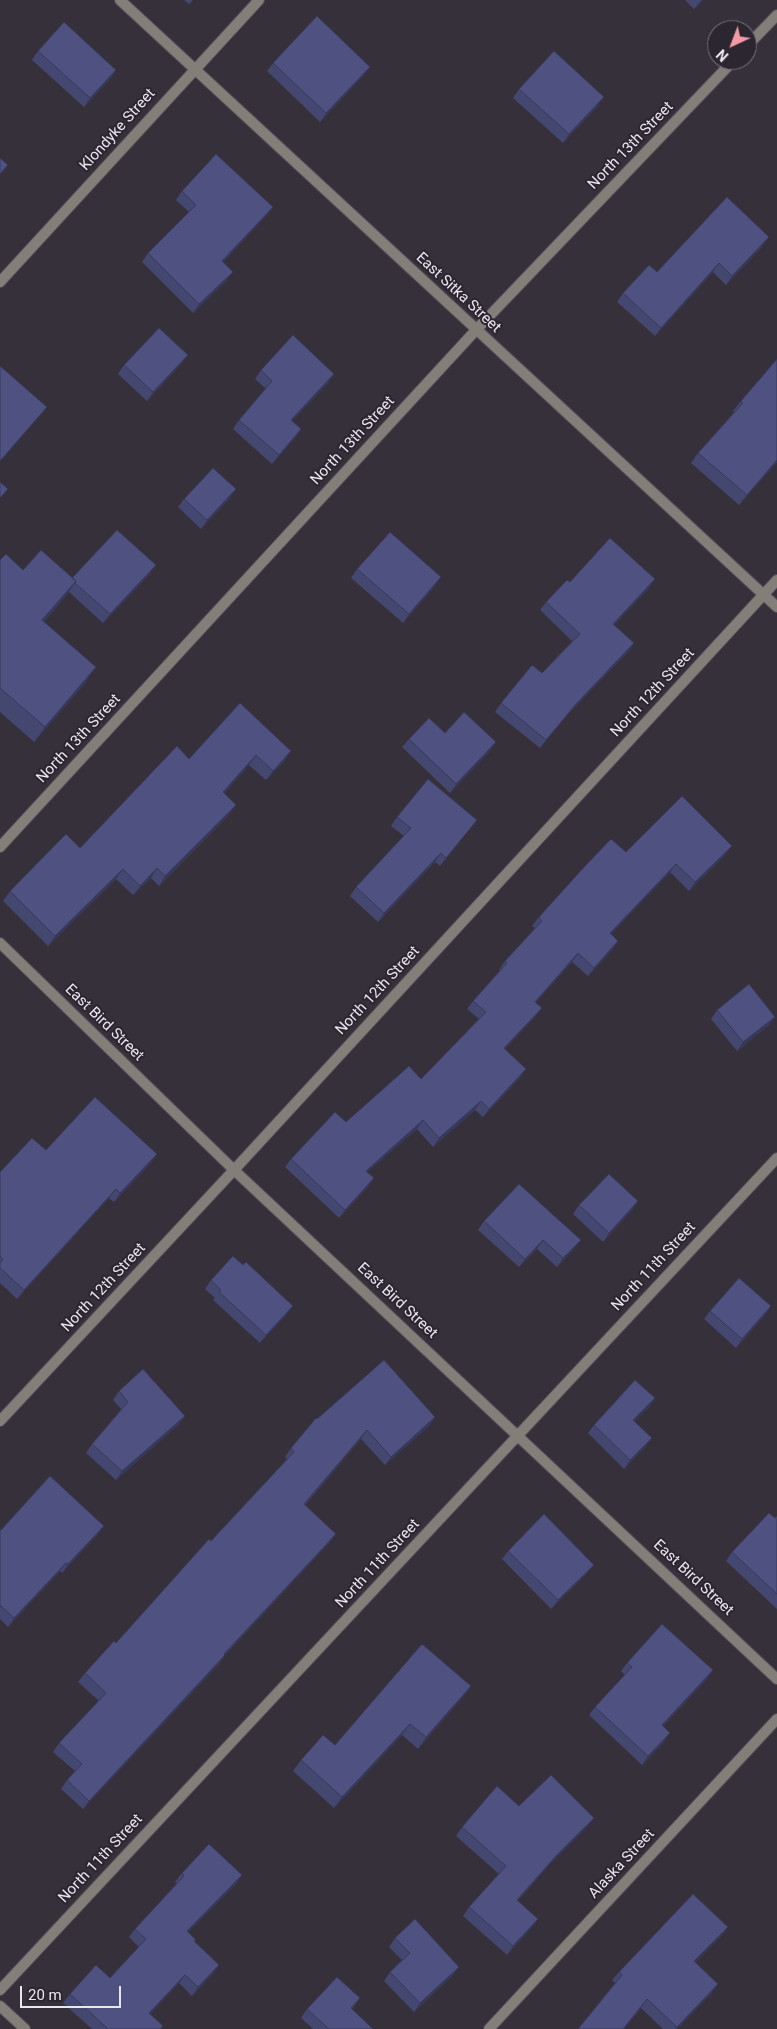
<!DOCTYPE html>
<html>
<head>
<meta charset="utf-8">
<style>
  body { margin:0 }
  #map { position:relative; width:777px; height:2029px; overflow:hidden; background:#36303b; font-family:Roboto,sans-serif }
  canvas { display:block }
  .north { position:absolute; left:707px; top:20px; width:50px; height:50px; box-sizing:border-box; background:#2c2631; border:1px solid #78737d; border-radius:50%; rotate:223deg; font-size:14px; font-weight:700; line-height:20px; text-align:center; color:#ebe6ee }
  .north::after { content:''; display:block; margin:auto; width:18px; height:22px; background:#f39aa7; clip-path:polygon(50% 0,100% 100%,50% 72%,0 100%) }
  .scale { position:absolute; left:20px; top:1986px; width:101px; height:22px; box-sizing:border-box; border:2px solid #ebe6ee; border-top:0; padding-left:6px; font-size:15px; line-height:18px; white-space:nowrap; color:#ebe6ee; -webkit-text-stroke:4px #2c2631; paint-order:stroke }
</style>
</head>
<body>
<div id="map">
<canvas width="777" height="2029"></canvas>
<div class="north">N</div>
<div class="scale">20 m</div>
</div>
<script>
const g = document.querySelector('canvas').getContext('2d');
g.lineJoin = 'round';
function shape(rows) {
  const path = new Path2D();
  for (const r of rows) {
    path.moveTo(r[0], r[1]);
    for (let i = 2; i < r.length; i += 2) path.lineTo(r[i], r[i + 1]);
  }
  return path;
}
function trace(path, color, width, dash) {
  g.strokeStyle = color;
  g.lineWidth = width;
  g.lineCap = dash ? 'butt' : 'round';
  g.setLineDash(dash || []);
  g.stroke(path);
}
function fillPath(path, color) {
  g.fillStyle = color;
  g.fill(path, 'evenodd');
}
function drawText(font, color, halo, rows, align = 'center') {
  g.font = font + ' Roboto,sans-serif';
  g.lineWidth = 4;
  g.setLineDash([]);
  g.textBaseline = 'middle';
  g.strokeStyle = halo;
  g.fillStyle = color;
  for (const [text, x, y, turn = 0] of rows) {
    g.save();
    g.translate(x, y);
    g.rotate((+turn || 0) * Math.PI / 180);
    g.textAlign = isNaN(turn) ? turn : align;
    if (halo) g.strokeText(text, 0, 0);
    g.fillText(text, 0, 0);
    g.restore();
  }
}
const street = shape([
  [120,0,777,607],
  [747,46,777,15],
  [0,282,259,0],
  [0,847,476,330,734,60],
  [0,943,234,1170,777,1679],
  [0,1421,234,1170,777,580],
  [0,1990,777,1158],
  [0,2006,25,2029],
  [489,2029,777,1719]
]);
trace(street, '#534d58', 12);
trace(street, '#837e78', 10);
fillPath(shape([
  [184,0,193,0,189,4],
  [685,0,703,0,694,9],
  [38,51,116,70,110,79,84,107,32,60],
  [273,63,364,75,320,122,267,71],
  [519,89,598,106,563,143,513,98],
  [182,191,273,207,267,215,223,262,227,280,193,313,142,262,148,253,189,212,176,200],
  [763,246,726,285,713,272,655,336,617,302,623,293,657,272],
  [777,359,777,462,739,505,691,463,698,453,734,412,733,411,741,401],
  [182,363,147,401,118,374,124,365],
  [261,370,328,383,292,421,301,429,295,438,272,464,233,429,239,420,266,389,255,379],
  [230,498,201,529,178,507,184,499],
  [0,560,23,570,72,578,156,565,150,574,103,623,69,592,44,622,86,682,34,742,0,712],
  [357,569,435,586,403,623,351,578],
  [570,582,649,588,614,625,634,643,628,652,570,712,540,748,495,712,501,703,542,673,572,641,540,610,546,602],
  [240,703,285,760,266,780,249,765,224,793,229,815,159,886,151,878,133,895,116,879,48,946,3,901,10,891,80,848,189,759],
  [445,733,490,751,450,793,402,747,409,739],
  [397,817,477,820,471,828,440,866,435,862,378,922,350,896,356,887,404,836,391,826],
  [626,852,726,854,689,891,670,872,611,934,618,941,612,950,588,976,572,962,536,1002,535,1017,505,1049,520,1078,483,1117,475,1110,433,1147,417,1129,367,1172,368,1187,339,1218,285,1167,291,1159,346,1122,421,1079,479,1019,467,1009,473,1001,500,971,499,970,505,961,535,928,532,926,539,917],
  [717,1010,775,1017,769,1025,737,1051,711,1019],
  [46,1150,157,1154,151,1163,114,1202,109,1198,17,1299,0,1283,0,1172],
  [638,1201,632,1210,603,1242,573,1214,579,1205],
  [484,1221,575,1248,557,1267,537,1249,519,1267,478,1230],
  [243,1265,287,1314,260,1343,213,1300,215,1298,205,1289,211,1280],
  [771,1306,765,1315,736,1348,704,1319,710,1311],
  [119,1391,185,1416,179,1424,116,1480,86,1453,92,1444,121,1409,113,1400],
  [655,1398,649,1407,634,1421,646,1446,624,1469,588,1433,594,1425],
  [435,1417,429,1426,385,1465,361,1439,305,1505,330,1542,225,1655,219,1664,83,1809,61,1789,67,1780,75,1771,53,1752,59,1743,99,1701,78,1682,85,1673,116,1643,287,1459,285,1457,291,1448,317,1419],
  [777,1516,777,1609,726,1561,732,1552],
  [0,1529,98,1534,62,1573,60,1571,8,1627,0,1619],
  [508,1551,587,1573,551,1609,502,1559],
  [627,1663,713,1670,707,1679,663,1726,664,1742,642,1765,589,1715,595,1707,625,1675,621,1671],
  [471,1686,463,1697,418,1749,402,1735,334,1808,293,1771,301,1760],
  [588,1826,549,1865,518,1901,538,1919,532,1927,507,1955,463,1916,469,1907,499,1874,456,1836,462,1827],
  [182,1873,236,1884,188,1932,195,1942,219,1965,213,1973,192,1996,179,1983,150,2014,163,2026,161,2029,92,2029,63,2003,70,1994,110,1978,139,1947,129,1937,135,1929,177,1883,175,1882],
  [728,1927,722,1935,695,1963,712,1993,677,2029,663,2029,641,2008,624,2029,578,2029,615,1983,612,1980,619,1972],
  [395,1938,459,1967,453,1975,414,2012,384,1981,390,1972,402,1960,389,1947],
  [360,1998,352,2009,373,2029,313,2029,301,2018,307,2009]
]), '#44476f');
fillPath(shape([
  [701,0,703,0,694,9],
  [370,67,364,75,320,122,326,113],
  [116,70,110,79,84,107,90,98],
  [604,97,598,106,563,143,569,134],
  [273,207,267,215,216,270,222,261],
  [769,237,763,246,726,285,732,276],
  [719,263,713,272,655,336,661,328],
  [233,272,227,280,193,313,199,304],
  [188,355,182,363,147,401,153,392],
  [334,374,328,383,285,429,291,420],
  [47,407,41,415,0,462,0,461],
  [301,429,295,438,272,464,279,455],
  [777,460,777,462,739,505,747,495],
  [236,489,230,498,201,529,207,520],
  [156,565,150,574,103,623,110,614],
  [441,577,435,586,403,623,409,614],
  [655,579,649,588,607,632,613,624],
  [76,581,66,596,32,635,42,620],
  [634,643,628,652,570,712,540,748,546,740,576,704],
  [96,667,86,682,34,742,45,727],
  [496,742,490,751,450,793,456,784],
  [291,751,285,760,266,780,273,771],
  [256,755,249,765,217,802,223,792],
  [236,805,229,815,159,886,165,876],
  [477,820,471,828,440,866,446,858],
  [732,846,726,854,689,891,695,882],
  [441,853,435,862,378,922,384,913],
  [676,864,670,872,604,942,610,933],
  [157,868,151,878,133,895,140,886],
  [123,869,116,879,48,946,55,936],
  [618,941,612,950,588,976,594,968],
  [578,953,572,962,529,1010,535,1002],
  [542,1008,535,1017,498,1057,504,1048],
  [775,1017,769,1025,737,1051,743,1042],
  [526,1069,520,1078,483,1117,489,1109],
  [481,1101,475,1110,433,1147,439,1138],
  [423,1120,417,1129,359,1179,366,1171],
  [157,1154,151,1163,114,1202,120,1193],
  [374,1178,368,1187,339,1218,345,1210],
  [116,1189,109,1198,17,1299,24,1290],
  [638,1201,632,1210,603,1242,609,1233],
  [543,1240,537,1249,519,1267,525,1259],
  [581,1240,575,1248,557,1267,563,1258],
  [293,1306,287,1314,260,1343,266,1335],
  [771,1306,765,1315,736,1348,742,1339],
  [655,1398,649,1407,627,1429,633,1420],
  [185,1416,179,1424,116,1480,122,1471],
  [435,1417,429,1426,385,1465,391,1457],
  [367,1430,361,1439,298,1512,304,1504],
  [652,1438,646,1446,624,1469,630,1460],
  [104,1526,98,1534,62,1573,68,1564],
  [336,1534,330,1542,217,1663,224,1654],
  [66,1563,60,1571,8,1627,14,1618],
  [594,1565,587,1573,551,1609,558,1600],
  [225,1655,219,1664,83,1809,89,1801],
  [713,1670,707,1679,656,1734,662,1725],
  [471,1686,463,1697,418,1749,426,1737],
  [410,1724,402,1735,334,1808,342,1797],
  [670,1733,664,1742,642,1765,648,1756],
  [594,1818,588,1826,549,1865,511,1909,517,1900,555,1857],
  [242,1875,236,1884,181,1940,187,1931],
  [538,1919,532,1927,507,1955,513,1946],
  [728,1927,722,1935,688,1970,694,1961],
  [219,1965,213,1973,192,1996,198,1987],
  [459,1967,453,1975,414,2012,420,2003],
  [185,1975,179,1983,143,2022,149,2013],
  [718,1984,712,1993,677,2029,675,2029],
  [647,1999,624,2029,623,2029]
]), '#37395a');
const building = shape([
  [317,16,370,67,326,113,273,63,317,16],
  [64,22,116,70,90,98,38,51,64,22],
  [554,51,604,97,569,134,519,89,554,51],
  [216,154,273,207,222,261,233,272,199,304,148,253,196,205,182,191,216,154],
  [0,158,8,165,0,174,0,158],
  [727,197,769,237,732,276,719,263,661,328,623,293,649,265,657,272,727,197],
  [159,328,188,355,153,392,124,365,159,328],
  [293,335,334,374,291,420,301,429,279,455,239,420,272,381,261,370,293,335],
  [777,359,777,460,747,495,698,453,743,403,741,401,777,359],
  [0,366,47,407,0,461,0,366],
  [213,468,236,489,207,520,184,499,213,468],
  [0,482,8,489,0,498,0,482],
  [117,530,156,565,110,614,75,583,76,581,72,578,117,530],
  [390,532,441,577,409,614,357,569,390,532],
  [610,538,655,579,613,624,634,643,576,704,546,740,501,703,532,665,542,673,580,634,546,602,567,580,570,582,610,538],
  [41,550,76,581,42,620,96,667,45,727,0,688,0,560,6,554,23,570,41,550],
  [240,703,291,751,273,771,256,755,223,792,236,805,165,876,157,868,140,886,123,869,55,936,10,891,66,834,80,848,177,746,189,759,240,703],
  [464,712,496,742,456,784,409,739,429,718,445,733,464,712],
  [428,779,477,820,446,858,441,853,384,913,356,887,411,828,397,817,428,779],
  [682,796,732,846,695,882,676,864,610,933,618,941,594,968,578,953,535,1002,542,1008,504,1048,526,1069,489,1109,481,1101,439,1138,423,1120,366,1171,374,1178,345,1210,291,1159,335,1112,346,1122,409,1066,421,1079,486,1012,473,1001,507,963,505,961,542,921,539,917,585,866,611,839,626,852,682,796],
  [749,984,775,1017,743,1042,717,1010,749,984],
  [95,1097,157,1154,120,1193,116,1189,24,1290,0,1268,0,1263,3,1259,0,1256,0,1172,32,1138,46,1150,95,1097],
  [609,1174,638,1201,609,1233,579,1205,609,1174],
  [519,1184,581,1240,563,1258,543,1240,525,1259,484,1221,519,1184],
  [233,1256,243,1265,246,1262,293,1306,266,1335,219,1292,221,1290,211,1280,233,1256],
  [739,1278,771,1306,742,1339,710,1311,739,1278],
  [384,1360,435,1417,391,1457,367,1430,304,1504,336,1534,224,1654,225,1655,89,1801,67,1780,82,1764,59,1743,106,1693,85,1673,114,1641,116,1643,209,1539,211,1541,294,1452,291,1448,316,1418,317,1419,384,1360],
  [143,1369,185,1416,122,1471,92,1444,128,1402,119,1391,143,1369],
  [635,1380,655,1398,633,1420,652,1438,630,1460,594,1425,635,1380],
  [50,1476,104,1526,68,1564,66,1563,14,1618,1,1606,0,1607,0,1529,1,1530,50,1476],
  [769,1513,775,1518,777,1516,777,1594,732,1552,769,1513],
  [544,1514,594,1565,558,1600,508,1551,544,1514],
  [662,1624,713,1670,662,1725,670,1733,648,1756,595,1707,632,1667,627,1663,662,1624],
  [422,1644,471,1686,426,1737,410,1724,342,1797,301,1760,323,1735,335,1745,422,1644],
  [551,1775,594,1818,555,1857,517,1900,538,1919,513,1946,469,1907,506,1866,462,1827,497,1786,519,1806,551,1775],
  [209,1844,242,1875,187,1931,196,1940,194,1941,219,1965,198,1987,185,1975,149,2013,163,2026,160,2029,108,2029,70,1994,96,1965,110,1978,146,1939,135,1929,184,1876,182,1873,209,1844],
  [693,1894,728,1927,694,1961,718,1984,677,2027,647,1999,623,2029,578,2029,622,1975,619,1972,693,1894],
  [415,1919,459,1967,420,2003,390,1972,410,1953,395,1938,415,1919],
  [337,1977,360,1998,351,2008,373,2029,329,2029,307,2009,337,1977]
]);
fillPath(building, '#4f5281');
trace(building, '#37395a', 1);
drawText('15px', '#ebe6ee', '#2c2631', [
  ["Klondyke Street",118,130,-48],
  ["North 13th Street",631,146,-46],
  ["East Sitka Street",458,293,43],
  ["North 13th Street",353,441,-47],
  ["North 12th Street",653,693,-47],
  ["North 13th Street",79,739,-47],
  ["North 12th Street",378,991,-47],
  ["East Bird Street",104,1023,44],
  ["North 11th Street",654,1267,-47],
  ["North 12th Street",104,1288,-47],
  ["East Bird Street",397,1301,43],
  ["North 11th Street",378,1564,-47],
  ["East Bird Street",693,1578,43],
  ["North 11th Street",101,1859,-47],
  ["Alaska Street",622,1864,-47]
]);
</script>
</body>
</html>
